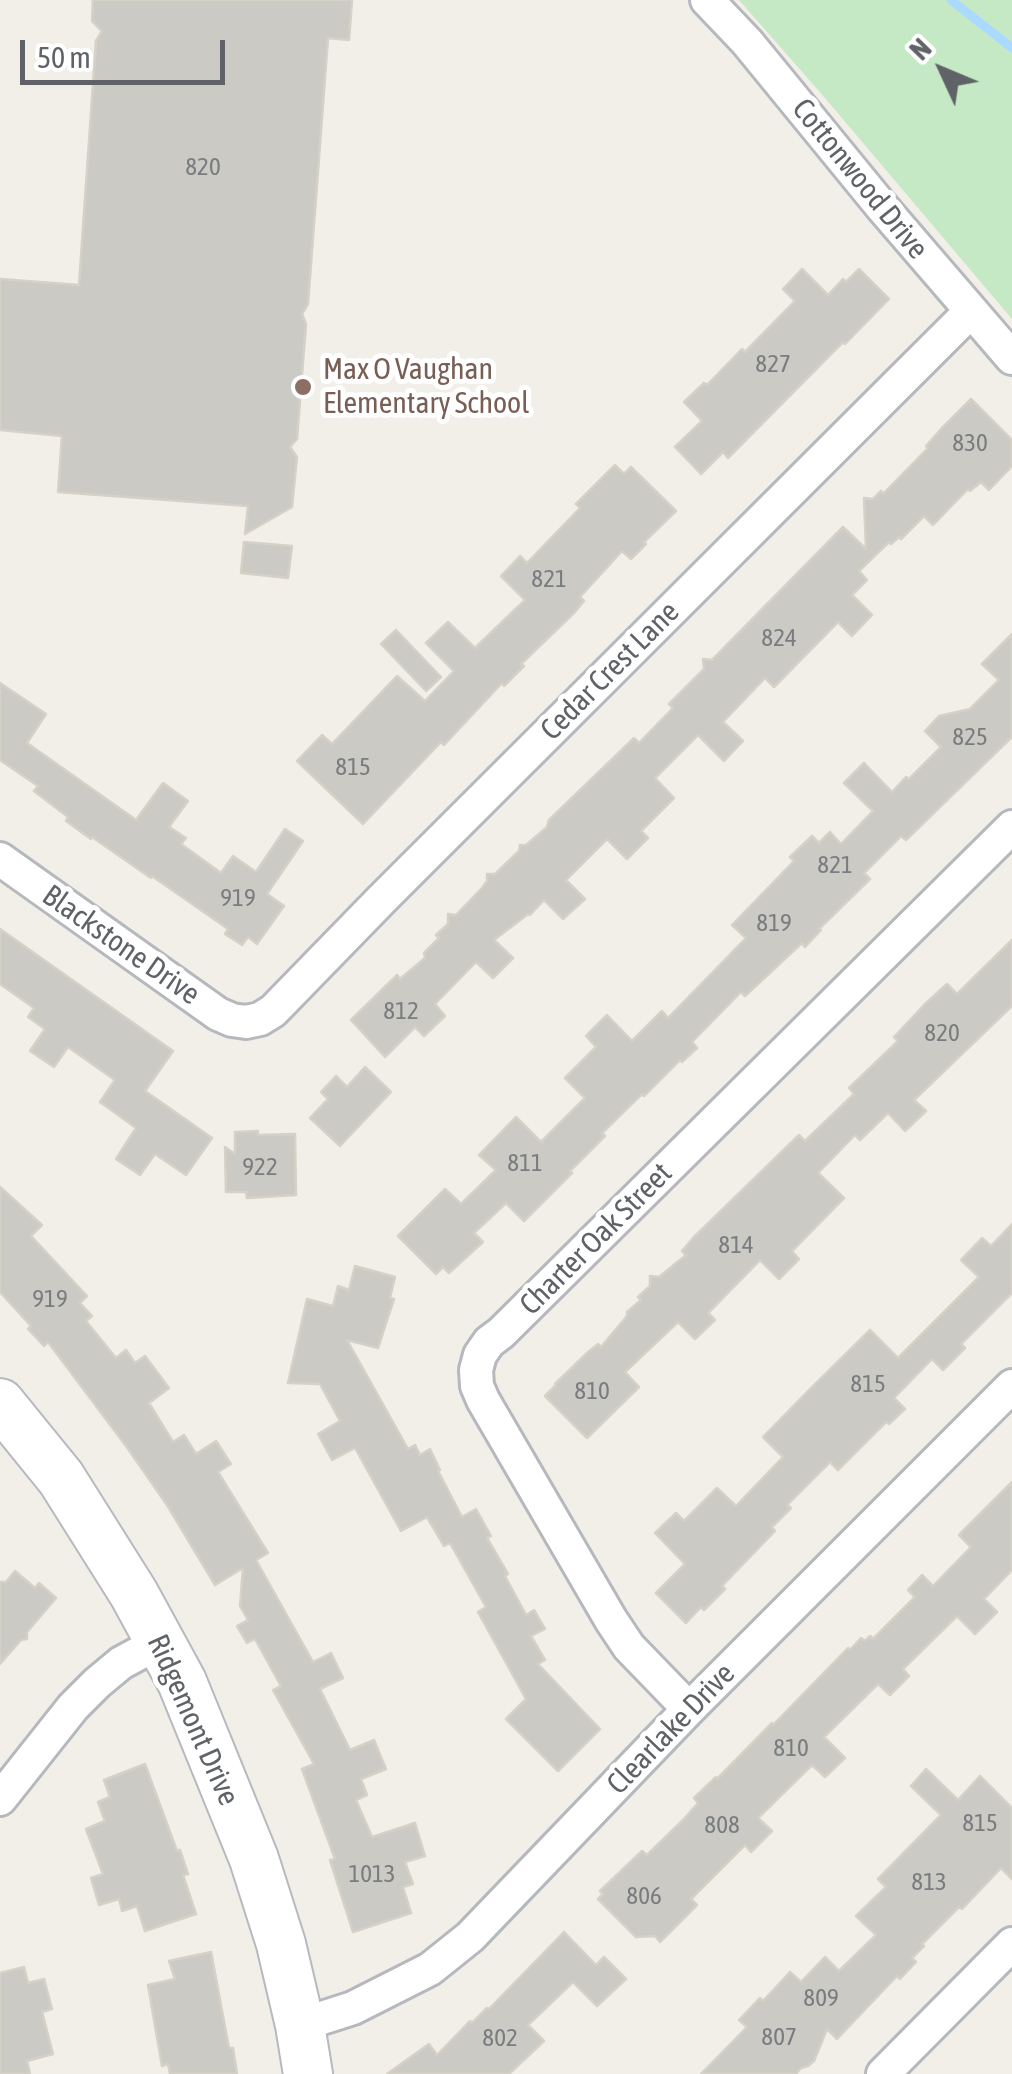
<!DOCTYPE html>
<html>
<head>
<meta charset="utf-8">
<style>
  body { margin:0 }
  #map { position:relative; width:1012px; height:2074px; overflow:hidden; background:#f1efe8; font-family:"Asap Condensed",sans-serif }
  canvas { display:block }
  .north { position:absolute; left:892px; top:20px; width:100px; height:100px; -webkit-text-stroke:8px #fff; paint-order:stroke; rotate:314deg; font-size:28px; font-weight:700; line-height:40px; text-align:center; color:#5f6368 }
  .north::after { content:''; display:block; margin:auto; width:35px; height:45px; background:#5f6368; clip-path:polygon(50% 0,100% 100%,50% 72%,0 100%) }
  .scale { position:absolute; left:20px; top:40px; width:205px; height:45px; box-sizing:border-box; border:5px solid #5f6368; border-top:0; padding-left:12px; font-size:30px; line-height:35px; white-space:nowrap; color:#5f6368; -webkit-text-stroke:8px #fff; paint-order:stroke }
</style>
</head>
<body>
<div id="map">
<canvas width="1012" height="2074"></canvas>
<div class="north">N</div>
<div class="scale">50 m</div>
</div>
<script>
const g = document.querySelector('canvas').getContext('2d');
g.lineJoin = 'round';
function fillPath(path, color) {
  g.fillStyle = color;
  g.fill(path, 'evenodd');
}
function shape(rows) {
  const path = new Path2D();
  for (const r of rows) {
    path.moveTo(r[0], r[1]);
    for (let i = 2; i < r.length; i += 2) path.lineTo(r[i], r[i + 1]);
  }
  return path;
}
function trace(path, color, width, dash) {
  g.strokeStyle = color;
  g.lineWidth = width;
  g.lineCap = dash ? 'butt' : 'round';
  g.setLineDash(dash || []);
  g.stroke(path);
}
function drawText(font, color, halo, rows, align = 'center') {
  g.font = font + ' "Asap Condensed",sans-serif';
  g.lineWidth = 10;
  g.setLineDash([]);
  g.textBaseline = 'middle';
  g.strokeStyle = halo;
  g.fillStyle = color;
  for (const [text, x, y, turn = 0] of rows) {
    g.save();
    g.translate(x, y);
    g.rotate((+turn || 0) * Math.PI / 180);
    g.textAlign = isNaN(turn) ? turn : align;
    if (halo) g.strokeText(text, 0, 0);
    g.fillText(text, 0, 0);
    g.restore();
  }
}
fillPath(shape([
  [739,0,1012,0,1012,319,825,98]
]), '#c5e8c5');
trace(shape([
  [951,0,1012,48]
]), '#aadaff', 9);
const building = shape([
  [93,0,352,0,349,40,328,38,308,304,302,314,306,324,297,439,290,447,297,457,292,507,245,534,248,506,58,492,62,436,0,430,0,279,79,285,96,41,102,31,92,21,93,0],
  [802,269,828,295,843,279,846,282,859,269,889,299,845,344,843,342,728,458,723,452,701,474,675,447,702,421,684,402,704,383,707,385,742,349,745,352,795,301,783,289,802,269],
  [971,399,1012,440,1012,466,989,490,981,482,970,491,968,489,933,525,924,516,901,539,899,537,891,544,889,542,859,571,867,580,852,595,872,615,852,636,838,622,774,687,765,678,723,722,743,741,724,761,698,735,655,778,674,798,641,831,648,838,627,859,607,839,566,880,585,899,563,919,544,900,530,915,528,914,494,940,513,958,493,978,476,962,435,1004,445,1016,424,1036,415,1027,385,1057,351,1020,397,975,400,979,425,958,424,953,439,938,436,935,448,924,448,914,456,915,482,888,487,881,487,874,495,874,519,851,520,845,526,845,547,827,549,820,634,738,639,743,673,708,669,704,704,669,703,659,712,660,843,527,866,549,864,498,873,499,881,491,883,494,928,448,926,446,942,428,971,399],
  [615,465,624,474,631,467,676,511,644,542,646,544,631,559,622,551,580,597,584,601,574,613,521,664,524,666,504,686,502,683,444,745,441,742,363,824,297,761,322,735,332,744,397,676,425,701,454,671,426,643,448,622,475,648,525,600,501,576,520,556,527,563,580,508,576,504,615,465],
  [244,542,292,546,288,578,241,573,244,542],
  [396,630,441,677,426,691,381,644,396,630],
  [1012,634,1012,737,906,840,901,836,864,873,870,879,819,929,821,930,805,947,802,943,745,996,741,992,692,1042,697,1048,682,1062,680,1060,644,1096,642,1094,602,1133,605,1136,570,1171,572,1173,524,1221,506,1203,474,1233,483,1242,449,1273,443,1267,436,1274,398,1236,445,1189,461,1204,496,1170,479,1155,516,1117,541,1142,585,1098,565,1078,596,1047,586,1036,607,1015,632,1041,662,1011,668,1018,746,938,732,925,794,861,790,857,812,836,819,843,830,832,841,844,873,811,844,783,864,763,892,792,906,777,909,779,941,747,925,731,939,716,970,709,999,680,982,664,1012,634],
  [0,683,46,714,27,743,136,820,163,783,188,801,169,827,186,838,181,844,221,873,233,856,256,872,285,829,303,841,267,894,284,906,257,944,248,937,242,945,225,934,228,929,152,876,151,878,92,837,91,839,66,821,68,817,34,791,38,786,0,760,0,683],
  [0,929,173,1051,145,1091,212,1138,186,1175,155,1154,140,1175,116,1159,136,1128,100,1102,115,1080,68,1047,54,1067,30,1051,45,1029,28,1017,34,1008,0,984,0,929],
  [1012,940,1012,1006,914,1100,926,1111,905,1131,888,1113,860,1140,855,1135,818,1173,844,1198,792,1251,799,1259,779,1279,760,1260,708,1313,715,1320,695,1339,678,1322,625,1372,639,1387,587,1438,545,1396,556,1385,555,1384,587,1353,598,1344,601,1347,627,1316,627,1312,641,1300,638,1297,650,1286,650,1276,659,1277,686,1255,682,1251,693,1238,799,1135,805,1141,854,1094,849,1088,898,1041,894,1037,925,1004,947,984,957,994,1012,940],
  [365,1067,391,1092,340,1146,310,1118,328,1099,321,1092,336,1076,347,1087,365,1067],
  [258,1131,258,1135,295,1134,296,1195,247,1198,246,1192,226,1192,225,1147,235,1154,235,1132,258,1131],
  [0,1187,42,1225,31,1236,87,1296,80,1303,92,1316,86,1321,116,1358,126,1350,135,1363,145,1356,169,1388,149,1403,173,1442,184,1435,196,1454,216,1441,231,1464,218,1472,268,1553,256,1560,313,1662,331,1653,343,1678,320,1689,350,1750,374,1740,386,1769,361,1779,367,1795,356,1800,372,1837,415,1823,425,1856,405,1862,413,1884,403,1887,411,1913,353,1932,330,1860,335,1859,302,1769,314,1764,273,1690,281,1686,255,1639,247,1643,237,1626,248,1620,240,1606,243,1568,215,1585,167,1505,126,1446,48,1342,44,1346,28,1329,31,1326,0,1292,0,1187],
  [1012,1224,1012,1293,961,1344,965,1348,943,1370,932,1359,894,1398,905,1409,889,1424,886,1422,838,1470,830,1462,787,1505,791,1508,772,1527,775,1531,722,1586,725,1589,704,1610,701,1607,686,1623,656,1593,685,1564,655,1533,676,1513,684,1521,717,1488,736,1506,783,1457,763,1437,810,1389,870,1330,898,1358,979,1277,961,1260,982,1238,991,1246,1012,1224],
  [355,1266,395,1277,390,1298,394,1299,378,1348,347,1340,408,1449,415,1445,420,1455,430,1449,440,1470,438,1471,462,1517,476,1509,491,1536,487,1538,508,1574,505,1576,526,1615,534,1610,545,1629,531,1636,545,1660,538,1664,600,1729,558,1771,506,1719,526,1699,478,1612,486,1607,450,1543,444,1546,427,1517,401,1531,355,1448,332,1460,318,1434,340,1421,320,1384,288,1383,307,1299,333,1306,338,1286,349,1290,355,1266],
  [1012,1482,1012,1570,984,1599,997,1612,975,1634,957,1616,903,1669,909,1676,890,1695,878,1684,824,1737,845,1758,825,1777,812,1765,758,1818,772,1831,751,1852,745,1845,691,1899,697,1905,660,1942,655,1936,636,1937,598,1899,603,1894,600,1891,642,1851,647,1855,683,1820,698,1803,694,1798,716,1777,717,1779,772,1723,773,1725,848,1648,850,1650,861,1638,865,1641,870,1636,873,1639,915,1597,908,1590,922,1575,933,1586,971,1547,959,1535,1012,1482],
  [15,1571,35,1588,39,1583,56,1598,27,1632,27,1639,21,1640,0,1664,0,1582,6,1582,15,1571],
  [145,1764,177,1851,180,1850,188,1874,183,1875,196,1914,145,1931,137,1906,122,1911,119,1899,99,1905,91,1878,103,1874,86,1829,105,1821,98,1802,110,1797,104,1780,145,1764],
  [926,1769,958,1800,980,1776,1012,1808,1012,1879,1001,1868,962,1909,959,1907,922,1944,924,1946,912,1958,916,1962,900,1979,897,1976,837,2039,827,2029,814,2061,808,2066,801,2068,796,2074,701,2074,747,2027,739,2020,760,1998,763,2001,790,1972,801,1982,825,1957,839,1971,876,1935,856,1916,886,1887,878,1879,941,1815,911,1786,926,1769],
  [564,1932,596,1965,604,1957,626,1979,597,2006,573,1982,528,2025,544,2041,509,2074,387,2074,429,2044,437,2055,470,2021,472,2023,487,2008,489,2009,564,1932],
  [211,1952,229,2048,233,2048,237,2074,170,2074,168,2064,162,2066,148,1985,175,1979,169,1961,211,1952],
  [24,1967,28,1983,44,1979,52,2009,42,2012,53,2054,27,2061,30,2074,0,2074,0,1973,24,1967]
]);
fillPath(building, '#cccac5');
trace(building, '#d6d1c6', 2.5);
const street = shape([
  [707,0,747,42,882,207,1012,358],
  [0,859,218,1014,232,1020,246,1022,260,1019,273,1011,382,899,970,312],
  [689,1709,629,1647,611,1620,483,1400,477,1386,476,1370,480,1355,489,1342,501,1333,1012,827],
  [0,1799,73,1707,97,1683,121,1663,160,1642],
  [300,2025,353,2008,430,1969,470,1937,689,1709,1012,1386],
  [883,2074,1012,1944]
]);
const secondary = shape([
  [0,1403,61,1478,134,1594,182,1682,254,1859,281,1944,300,2025,308,2074]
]);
trace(street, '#b5b8bc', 38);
trace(secondary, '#b6babf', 52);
trace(street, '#fff', 32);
trace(secondary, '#fff', 48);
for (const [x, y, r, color] of [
  [303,387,10,"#8d6e63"]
]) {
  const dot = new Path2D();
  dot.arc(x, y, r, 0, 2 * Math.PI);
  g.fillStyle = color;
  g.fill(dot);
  trace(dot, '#fff', 4);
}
drawText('25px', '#7a7d7f', null, [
  ["820",203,167],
  ["827",773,364],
  ["830",970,443],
  ["821",549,579],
  ["824",779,638],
  ["825",970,737],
  ["815",353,767],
  ["821",835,865],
  ["919",238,898],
  ["819",774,923],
  ["812",401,1011],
  ["820",942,1033],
  ["811",525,1163],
  ["922",260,1167],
  ["814",736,1245],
  ["919",50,1299],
  ["815",868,1384],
  ["810",592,1391],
  ["810",791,1748],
  ["815",980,1823],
  ["808",722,1825],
  ["1013",372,1874],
  ["813",929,1882],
  ["806",644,1896],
  ["809",821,1998],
  ["807",779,2037],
  ["802",500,2038]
]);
drawText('30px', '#5f6368', '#fff', [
  ["Cottonwood Drive",860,179,51],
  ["Cedar Crest Lane",610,671,-45],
  ["Blackstone Drive",121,945,35],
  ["Charter Oak Street",596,1239,-45],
  ["Ridgemont Drive",193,1720,66],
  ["Clearlake Drive",671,1729,-46]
]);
drawText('30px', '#785e54', '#fff', [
  ["Max O Vaughan",323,370],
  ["Elementary School",323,404]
], 'left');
</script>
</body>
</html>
